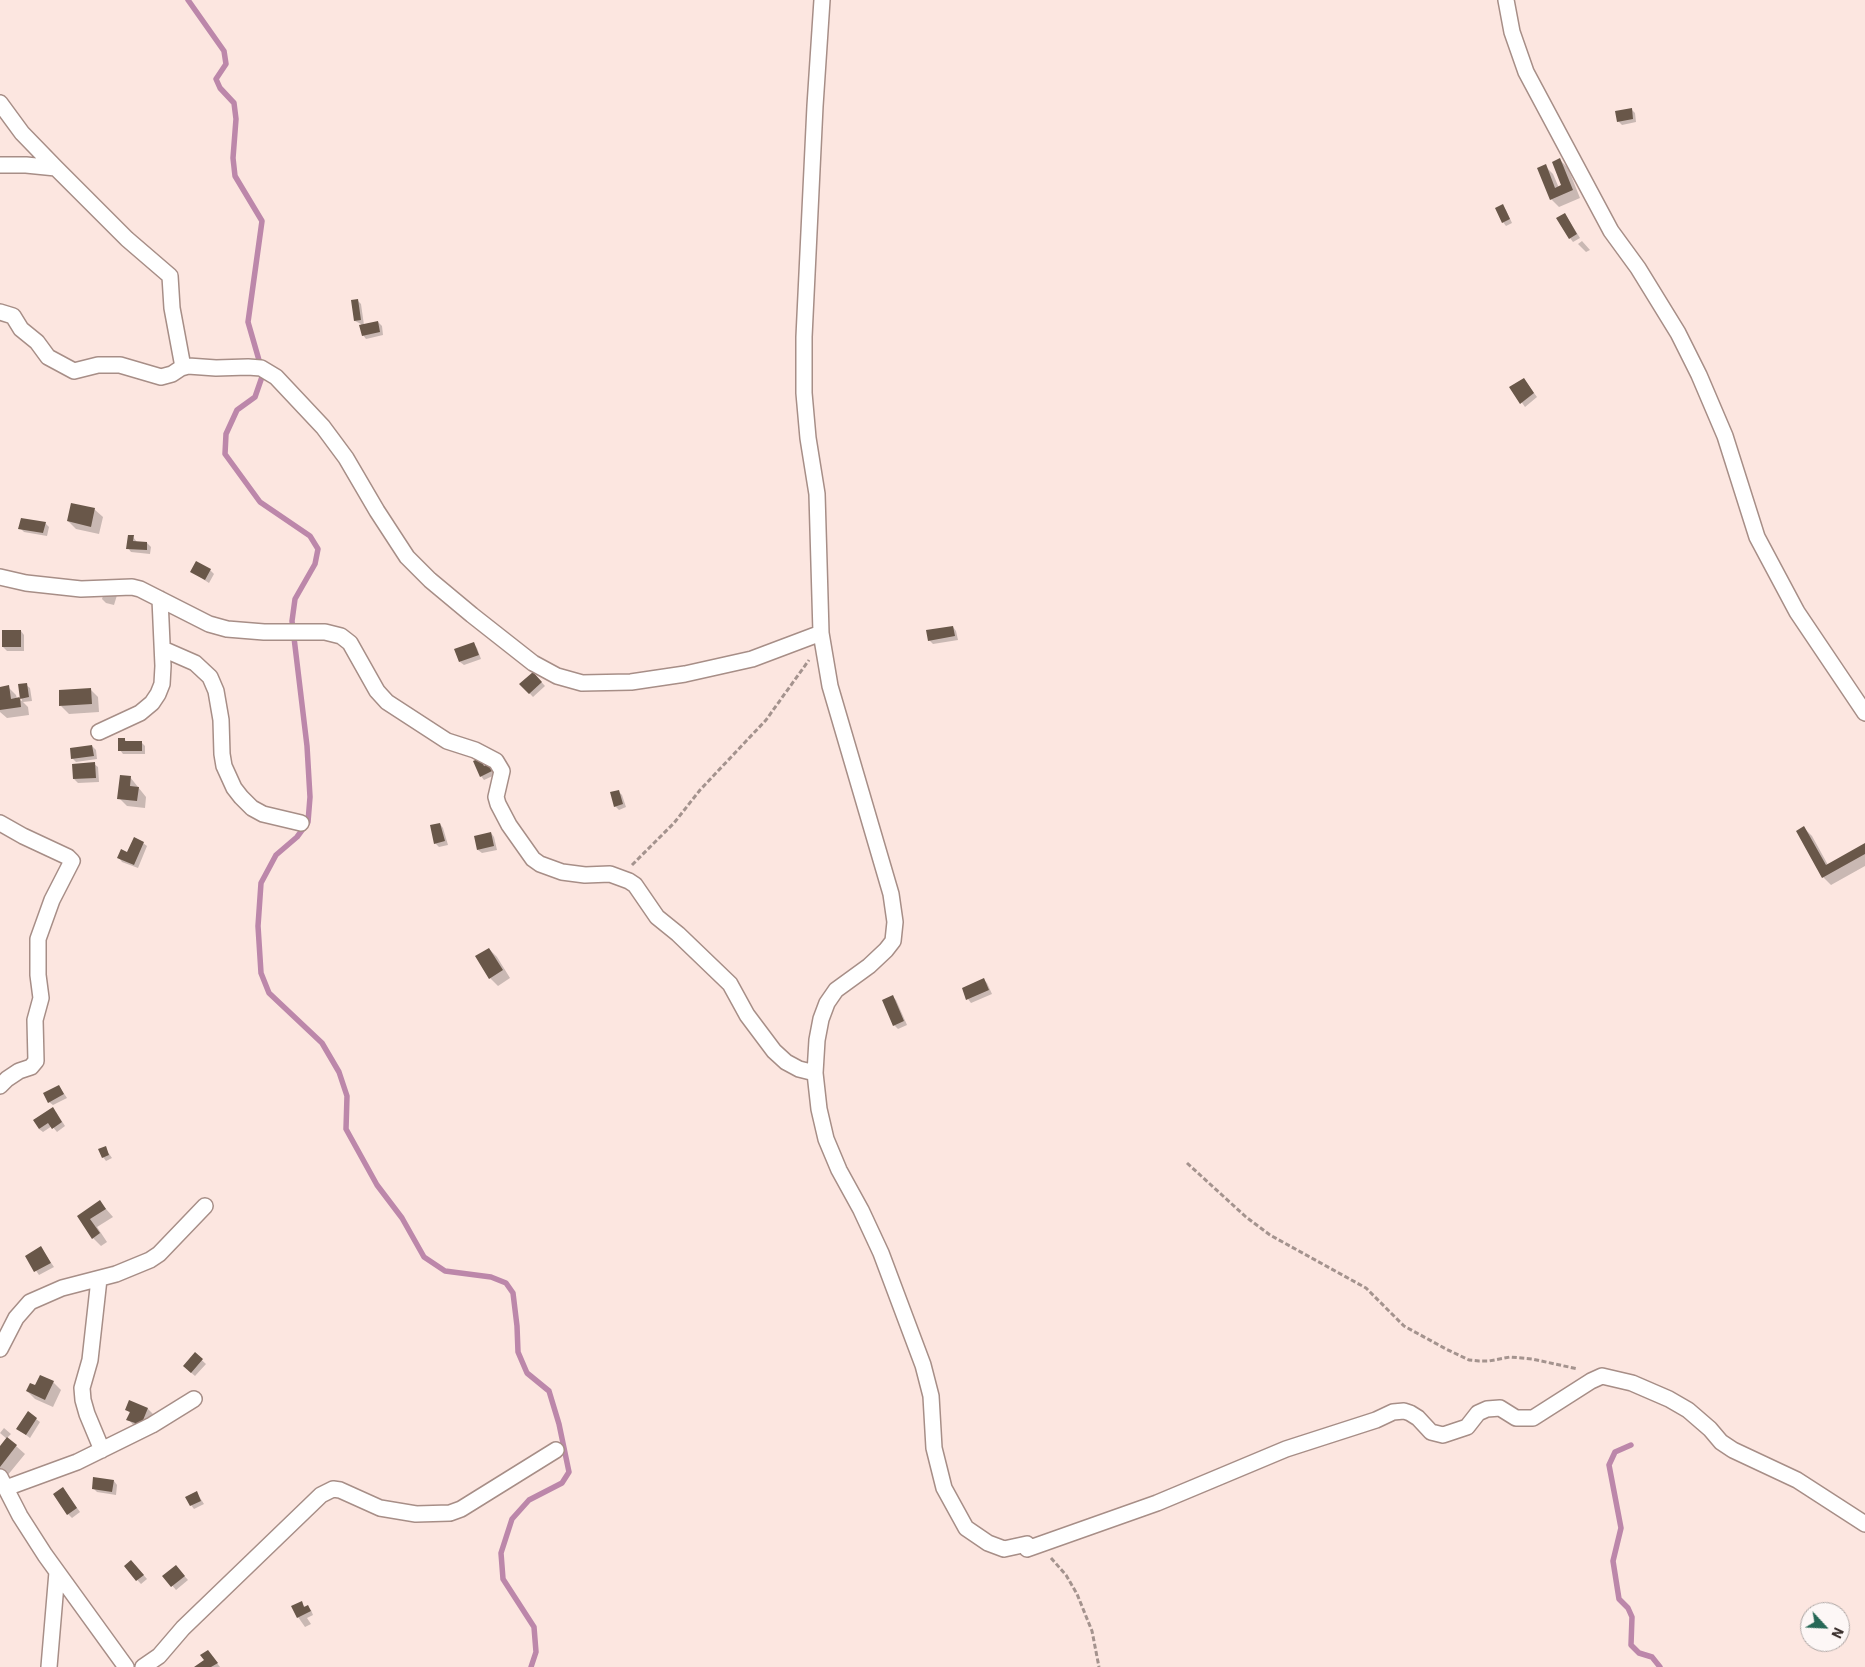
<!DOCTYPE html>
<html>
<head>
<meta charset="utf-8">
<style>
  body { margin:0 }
  #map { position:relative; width:1865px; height:1667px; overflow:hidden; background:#fce6e0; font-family:"IBM Plex Sans",sans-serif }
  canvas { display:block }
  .north { position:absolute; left:1800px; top:1602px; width:50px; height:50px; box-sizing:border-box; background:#fdf7f6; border:1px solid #aea6a4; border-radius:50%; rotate:115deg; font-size:14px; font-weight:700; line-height:20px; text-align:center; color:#382d2a }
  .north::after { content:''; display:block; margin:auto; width:18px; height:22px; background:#276856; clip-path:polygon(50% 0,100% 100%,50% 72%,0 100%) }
</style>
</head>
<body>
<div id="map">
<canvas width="1865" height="1667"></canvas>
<div class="north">N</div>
</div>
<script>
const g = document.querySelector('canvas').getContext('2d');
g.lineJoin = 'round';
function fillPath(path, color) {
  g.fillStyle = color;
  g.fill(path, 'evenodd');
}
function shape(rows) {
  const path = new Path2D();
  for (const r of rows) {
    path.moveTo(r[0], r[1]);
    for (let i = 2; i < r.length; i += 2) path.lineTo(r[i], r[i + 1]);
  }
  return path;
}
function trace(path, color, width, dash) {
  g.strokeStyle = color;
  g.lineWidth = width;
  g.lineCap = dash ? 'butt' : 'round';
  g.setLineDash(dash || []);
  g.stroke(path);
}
fillPath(shape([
  [1631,109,1635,113,1636,122,1622,125,1618,121],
  [1560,160,1568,168,1580,198,1559,207,1551,199,1545,166,1553,174,1559,188,1563,186],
  [1502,206,1506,210,1512,223,1506,226,1503,222],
  [1565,214,1580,238,1573,242,1570,238],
  [1582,241,1590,250,1586,252,1578,244],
  [357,300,361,304,364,325,378,322,382,326,383,335,366,339,363,335,361,324,355,321],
  [1524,379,1537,397,1525,407,1511,387],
  [94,509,103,517,99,534,76,529,68,521],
  [45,523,49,527,47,536,24,532,20,528],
  [133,537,137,542,147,543,151,547,150,554,131,552,128,548],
  [210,570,214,574,209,583,192,572],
  [106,586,118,592,114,605,106,603,102,599],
  [953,627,956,631,958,640,933,644,929,640],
  [21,631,24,635,24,651,7,651,3,647],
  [474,644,477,648,481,659,464,665,460,662],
  [533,673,545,686,533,697,521,684],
  [20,685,26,685,30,688,32,701,23,702,28,707,29,715,7,718,0,712,0,688,8,687,16,695,17,699,22,701],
  [90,689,98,697,99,712,69,714,61,706],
  [124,739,127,742,141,742,145,746,145,754,123,754,120,750],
  [92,746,96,750,97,759,76,762,72,758],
  [480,759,485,766,491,764,497,774,484,780,481,776],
  [94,764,98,767,99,782,78,783,74,779],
  [130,777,146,797,145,808,127,806,119,798],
  [618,791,622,795,626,807,619,810,615,806],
  [440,824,443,828,448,845,439,847,435,843],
  [1804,828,1812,836,1828,865,1865,844,1865,866,1831,885,1823,877],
  [491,833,494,837,497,850,482,853,478,850],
  [143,843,147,846,138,868,122,862,119,858],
  [489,949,497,957,510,978,498,986,490,978],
  [984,980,987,983,992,994,971,1003,968,999],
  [893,997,896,1000,907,1025,898,1029,894,1025],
  [59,1086,67,1098,53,1105,49,1102],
  [56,1112,65,1126,57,1132,52,1126,43,1132,39,1129],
  [105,1148,112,1158,106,1161,103,1157],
  [100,1202,113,1217,97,1227,107,1242,101,1246,93,1238,79,1216],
  [41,1248,54,1267,39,1275,26,1256],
  [195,1354,206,1364,195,1376,188,1370],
  [53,1382,61,1390,53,1407,35,1399,27,1391],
  [148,1409,156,1417,147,1437,142,1435,128,1419,130,1413,127,1410],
  [28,1413,40,1422,30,1438,22,1432],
  [4,1428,11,1434,7,1438,25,1454,7,1476,0,1470,0,1447,7,1439,0,1433],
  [114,1481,117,1485,116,1495,97,1492,93,1488],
  [63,1488,80,1512,72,1518,68,1514],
  [197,1493,204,1504,194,1509,191,1505],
  [135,1565,147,1579,141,1584,125,1567],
  [179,1570,188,1580,176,1590,164,1576],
  [301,1603,306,1608,308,1607,311,1610,313,1615,307,1618,311,1624,305,1627,298,1617],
  [208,1651,220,1667,196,1667,206,1660]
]), '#0003');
trace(shape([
  [188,0,224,51,226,64,216,79,220,88,234,103,236,119,233,158,235,176,262,221,248,322,263,374,255,397,237,410,226,434,225,454,260,502,310,536,318,549,315,564,295,599,292,621,307,746,310,797,308,822,297,837,276,855,261,883,258,926,261,973,269,993,322,1043,339,1072,347,1096,346,1129,377,1185,402,1218,424,1257,445,1271,491,1277,506,1283,513,1293,517,1326,518,1352,527,1373,549,1391,559,1424,569,1472,562,1483,529,1500,512,1519,501,1553,503,1579,534,1627,536,1652,531,1667],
  [1631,1445,1615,1452,1609,1465,1621,1528,1613,1561,1619,1599,1628,1608,1632,1617,1631,1645,1639,1653,1652,1657,1660,1667]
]), '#bc87aa', 5.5);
fillPath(shape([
  [1632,108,1633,119,1617,122,1615,111],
  [1560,158,1573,190,1550,200,1537,168,1546,164,1555,188,1561,185,1552,162],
  [1503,204,1510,219,1502,223,1495,208],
  [1565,213,1577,234,1569,239,1556,218],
  [358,299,361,320,354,321,351,300],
  [378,321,380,332,362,336,359,325],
  [1524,378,1534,393,1520,404,1509,387],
  [71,503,95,508,91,527,67,521],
  [21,518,46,522,43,533,18,529],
  [128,535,134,535,133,541,147,542,147,550,126,549],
  [196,561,211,569,205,580,190,572],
  [953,626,955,636,928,641,926,630],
  [2,630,21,630,21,647,2,647],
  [474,642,479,655,459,662,454,649],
  [533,672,542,682,529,694,519,684],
  [27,683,29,697,20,699,18,684],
  [9,685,11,699,20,697,21,707,0,710,0,687],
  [91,688,92,704,59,706,59,690],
  [118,738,125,738,125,741,142,741,142,751,118,751],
  [92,745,94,756,71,759,70,748],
  [480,758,484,766,491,762,494,770,480,777,473,761],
  [95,762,96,778,73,779,72,764],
  [120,775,131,776,130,786,139,787,137,801,117,799],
  [619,790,623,804,614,807,610,792],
  [440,823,445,841,434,844,430,825],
  [1804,826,1826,865,1865,843,1865,854,1822,878,1796,831],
  [491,832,494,846,477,850,474,836],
  [134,837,144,842,134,865,117,858,121,849,127,852],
  [489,948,503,970,489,979,475,956],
  [984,978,989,990,966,1000,962,988],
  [893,995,904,1021,893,1026,882,1000],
  [59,1085,64,1094,48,1103,43,1093],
  [53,1107,62,1122,52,1129,48,1123,39,1129,33,1120],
  [106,1146,109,1155,102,1158,98,1149],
  [100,1200,106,1209,90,1219,100,1233,92,1239,77,1216],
  [41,1246,51,1263,34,1272,25,1256],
  [195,1352,203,1359,191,1373,183,1366],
  [40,1375,54,1381,45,1400,26,1391,30,1383,35,1385],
  [129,1400,148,1408,139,1430,133,1428,135,1423,126,1420,130,1412,125,1410],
  [28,1411,37,1418,26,1435,16,1429],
  [7,1437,17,1445,0,1467,0,1446],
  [93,1477,114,1480,112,1492,92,1489],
  [63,1487,77,1508,67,1515,53,1494],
  [197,1491,201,1501,190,1506,185,1497],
  [131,1560,144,1575,136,1581,124,1566],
  [176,1565,185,1576,171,1587,162,1576],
  [302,1601,304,1607,308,1605,311,1611,297,1618,291,1606],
  [208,1650,218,1663,211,1667,194,1667,204,1660,200,1655]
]), '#695749');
const street = shape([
  [822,0,815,106,804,337,804,393,808,438,817,494,821,633,830,686,891,894,895,922,893,941,886,950,869,966,836,990,827,1003,821,1019,817,1040,815,1073,819,1109,826,1139,839,1170,861,1210,881,1253,923,1365,931,1396,934,1448,944,1488,966,1528,988,1543,1004,1549,1027,1544,1027,1549,1157,1503,1286,1449,1376,1420,1393,1412,1404,1411,1410,1413,1418,1418,1431,1432,1443,1435,1467,1427,1478,1413,1487,1409,1500,1408,1516,1418,1533,1418,1591,1381,1602,1376,1632,1383,1669,1399,1688,1410,1710,1429,1721,1442,1733,1450,1797,1480,1865,1524],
  [1506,0,1512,32,1526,72,1611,231,1638,268,1678,333,1699,375,1725,436,1757,537,1797,612,1865,713],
  [0,103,22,133,56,168,127,239,170,276,172,308,183,367],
  [0,165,26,165,56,168],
  [0,312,13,316,21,329,37,342,48,357,74,371,98,365,120,365,161,377,172,374,181,368,188,366,216,368,248,367,261,368,276,377,323,427,346,458,377,511,407,557,430,580,472,615,533,663,557,676,582,683,631,682,685,674,752,659,821,633],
  [0,577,26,583,81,589,132,587,140,589,209,624,227,629,264,632,325,632,341,636,350,643,377,691,387,702,447,741,475,750,496,761,502,771,496,797,498,804,509,825,533,859,540,864,562,872,585,875,610,874,629,881,635,885,657,917,678,934,730,984,747,1015,774,1051,786,1062,799,1069,815,1073],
  [163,649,195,663,210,677,216,691,221,720,222,754,224,766,234,788,241,797,252,808,263,814,301,823],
  [99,732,140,713,152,703,158,694,162,684,163,666,160,599],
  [0,823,23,836,68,857,72,861,52,900,38,939,38,975,41,998,35,1020,36,1061,31,1067,19,1071,7,1079,0,1086],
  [99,1279,90,1360,82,1388,83,1400,87,1414,102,1450],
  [0,1349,16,1318,30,1302,62,1288,116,1274,150,1260,159,1254,205,1206],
  [0,1477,20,1516,45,1555,126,1667],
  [6,1488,77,1462,152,1425,194,1399],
  [49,1667,57,1572],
  [143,1667,159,1656,183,1628,321,1495,333,1489,340,1490,380,1508,416,1514,450,1513,461,1509,556,1450]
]);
trace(street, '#a78e87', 18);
trace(shape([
  [632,865,674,823,700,790,766,720,809,660],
  [1187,1163,1246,1217,1270,1235,1366,1288,1404,1326,1446,1349,1469,1360,1479,1361,1489,1361,1510,1357,1532,1359,1578,1369],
  [1051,1558,1066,1575,1077,1594,1092,1631,1099,1667]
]), '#a4938e', 3, [5, 2.5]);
trace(street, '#fff', 15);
</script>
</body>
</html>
